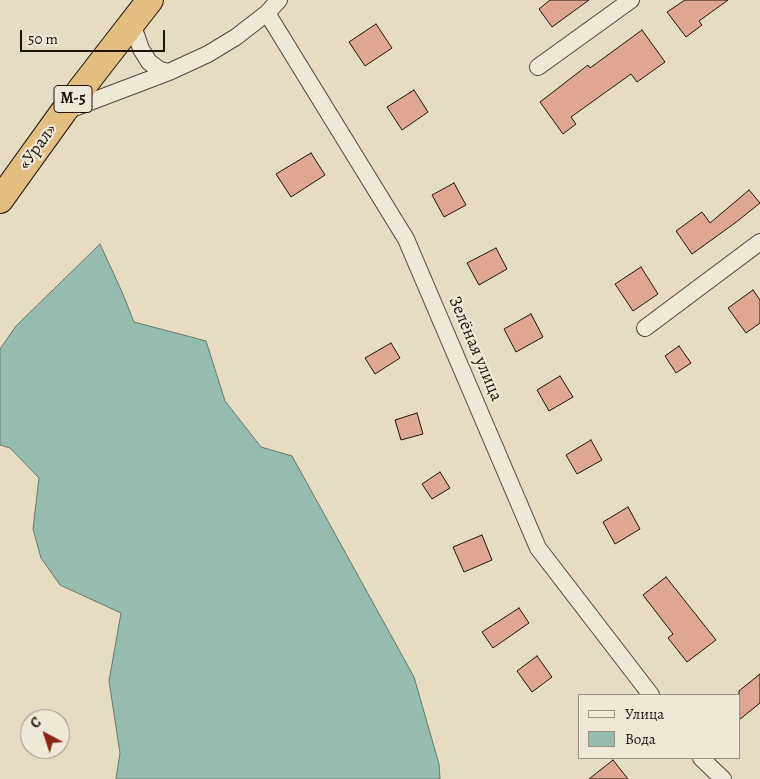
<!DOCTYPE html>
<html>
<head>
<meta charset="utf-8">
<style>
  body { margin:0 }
  #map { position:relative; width:760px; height:779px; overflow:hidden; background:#e5dcc2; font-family:Alegreya,serif }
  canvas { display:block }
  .legend { position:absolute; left:578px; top:694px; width:162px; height:65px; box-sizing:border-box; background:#eee8d7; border:1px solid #9c9385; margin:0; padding:6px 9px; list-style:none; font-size:15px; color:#21130a }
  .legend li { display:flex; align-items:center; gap:10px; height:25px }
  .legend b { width:25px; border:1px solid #9c9385 }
  .north { position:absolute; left:20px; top:709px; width:50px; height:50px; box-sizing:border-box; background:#eee8d7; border:1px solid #9c9385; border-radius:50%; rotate:320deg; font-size:14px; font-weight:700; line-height:20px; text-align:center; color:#21130a }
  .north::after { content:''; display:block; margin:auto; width:18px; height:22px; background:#8f2418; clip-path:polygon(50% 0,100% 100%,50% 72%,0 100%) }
  .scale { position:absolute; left:20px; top:30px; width:145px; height:22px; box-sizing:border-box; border:2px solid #21130a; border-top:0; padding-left:6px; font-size:15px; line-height:18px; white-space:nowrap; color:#21130a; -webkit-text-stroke:4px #eee8d7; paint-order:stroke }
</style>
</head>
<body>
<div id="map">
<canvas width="760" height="779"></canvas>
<ul class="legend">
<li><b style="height:6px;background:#eee8d7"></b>Улица</li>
<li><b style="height:14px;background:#96bcaf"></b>Вода</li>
</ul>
<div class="north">С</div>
<div class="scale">50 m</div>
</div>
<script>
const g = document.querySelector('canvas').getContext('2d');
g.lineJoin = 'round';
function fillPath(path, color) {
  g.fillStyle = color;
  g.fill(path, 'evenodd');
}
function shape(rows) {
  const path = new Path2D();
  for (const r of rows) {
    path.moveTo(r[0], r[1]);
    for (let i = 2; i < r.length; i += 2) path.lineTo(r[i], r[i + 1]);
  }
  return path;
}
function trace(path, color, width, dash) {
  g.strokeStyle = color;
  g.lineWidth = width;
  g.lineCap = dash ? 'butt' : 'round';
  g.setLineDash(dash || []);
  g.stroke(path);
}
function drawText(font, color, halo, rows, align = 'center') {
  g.font = font + ' Alegreya,serif';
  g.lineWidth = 4.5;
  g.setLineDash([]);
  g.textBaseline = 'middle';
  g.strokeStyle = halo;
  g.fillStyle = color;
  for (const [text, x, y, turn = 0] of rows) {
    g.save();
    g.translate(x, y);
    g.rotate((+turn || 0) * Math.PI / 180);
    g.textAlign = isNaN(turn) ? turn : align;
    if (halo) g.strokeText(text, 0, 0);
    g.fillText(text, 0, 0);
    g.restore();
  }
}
const water = shape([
  [100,244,122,292,134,322,206,341,225,401,261,447,292,456,414,677,439,764,440,779,116,779,120,753,109,681,121,613,60,585,41,558,33,529,39,478,10,448,0,445,0,349,16,326,100,244]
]);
fillPath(water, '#96bcaf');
trace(water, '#67786d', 1);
const building = shape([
  [550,0,589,0,552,27,539,9,550,0],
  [685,0,728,0,699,21,702,25,686,37,667,12,685,0],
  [376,24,392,48,365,66,349,42,376,24],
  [642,30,665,62,637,82,631,74,571,117,576,124,563,134,540,102,588,65,590,68,642,30],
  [414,90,428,112,402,130,387,107,414,90],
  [311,153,325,175,291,197,276,174,311,153],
  [454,183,466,205,444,217,432,195,454,183],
  [749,190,760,203,735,223,692,254,676,231,702,212,710,223,749,190],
  [496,248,507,269,479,285,467,263,496,248],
  [641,267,658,294,633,311,615,284,641,267],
  [753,290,760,300,760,323,746,333,728,308,753,290],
  [531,314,543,337,516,352,504,329,531,314],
  [391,343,400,358,375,374,365,358,391,343],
  [679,346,691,363,676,373,665,356,679,346],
  [560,376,573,397,549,411,537,390,560,376],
  [417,413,423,434,401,440,395,420,417,413],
  [591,440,602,460,577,474,566,455,591,440],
  [440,472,450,488,432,499,422,484,440,472],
  [628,507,640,529,615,544,603,522,628,507],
  [482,535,492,560,464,572,453,547,482,535],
  [666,577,716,640,687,662,668,638,673,634,643,595,666,577],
  [519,608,529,623,493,648,482,632,519,608],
  [537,656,552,677,532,692,517,671,537,656],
  [760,674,760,703,739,720,739,691,760,674],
  [613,760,628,779,589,779,613,760]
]);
fillPath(building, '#dda791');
trace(building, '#21130a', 1);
const minor = shape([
  [267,13,406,239,538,548,651,695],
  [132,23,141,49,149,62,160,70,169,72],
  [538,67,631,0],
  [66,111,169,72,208,54,236,37,267,13,279,0],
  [645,328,760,242],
  [701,758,723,779]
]);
const trunk = shape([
  [0,200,64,111,150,0]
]);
trace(minor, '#524538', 18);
trace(trunk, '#21130a', 28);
trace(minor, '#eee8d7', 16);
trace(trunk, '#e2be81', 26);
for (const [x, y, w] of [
  [73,99,38]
]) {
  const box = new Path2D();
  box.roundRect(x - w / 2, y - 13.5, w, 27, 4);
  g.fillStyle = '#eee8d7';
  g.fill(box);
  trace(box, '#21130a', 1);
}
drawText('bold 16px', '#21130a', null, [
  ["М-5",73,99]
]);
drawText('18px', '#21130a', '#eee8d7', [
  ["«Урал»",38,147,-54],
  ["Зелёная улица",475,349,67]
]);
</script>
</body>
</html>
